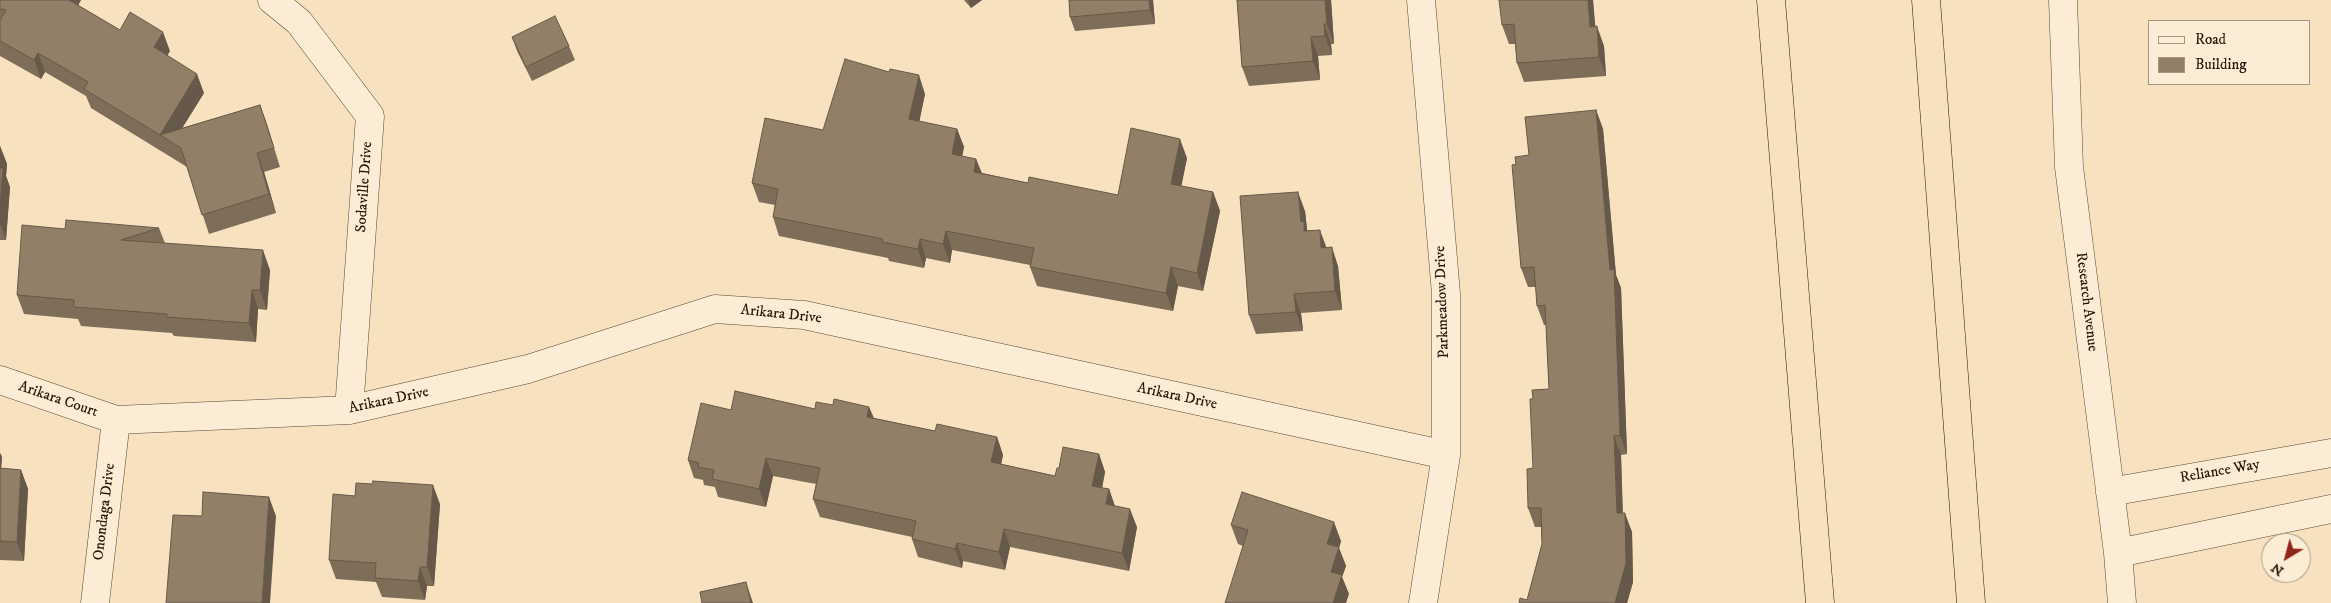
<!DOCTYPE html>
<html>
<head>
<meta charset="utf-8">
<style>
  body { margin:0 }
  #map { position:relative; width:2331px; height:603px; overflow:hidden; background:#f8e1bf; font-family:"IM FELL DW Pica",serif }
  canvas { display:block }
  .legend { position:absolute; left:2148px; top:20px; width:162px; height:65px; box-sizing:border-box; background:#faecd5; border:1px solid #a49683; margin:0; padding:6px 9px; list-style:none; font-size:15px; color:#231509 }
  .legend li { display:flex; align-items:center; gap:10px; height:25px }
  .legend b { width:25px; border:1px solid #a49683 }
  .north { position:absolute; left:2261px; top:533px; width:50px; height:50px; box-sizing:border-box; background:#faecd5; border:1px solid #a49683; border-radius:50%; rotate:217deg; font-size:14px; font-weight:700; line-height:20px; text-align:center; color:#231509 }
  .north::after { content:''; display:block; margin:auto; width:18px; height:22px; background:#8f2418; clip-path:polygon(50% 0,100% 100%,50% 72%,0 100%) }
</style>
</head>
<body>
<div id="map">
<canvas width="2331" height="603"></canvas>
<ul class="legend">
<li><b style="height:6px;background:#faecd5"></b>Road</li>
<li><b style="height:14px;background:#927f68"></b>Building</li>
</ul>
<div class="north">N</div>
</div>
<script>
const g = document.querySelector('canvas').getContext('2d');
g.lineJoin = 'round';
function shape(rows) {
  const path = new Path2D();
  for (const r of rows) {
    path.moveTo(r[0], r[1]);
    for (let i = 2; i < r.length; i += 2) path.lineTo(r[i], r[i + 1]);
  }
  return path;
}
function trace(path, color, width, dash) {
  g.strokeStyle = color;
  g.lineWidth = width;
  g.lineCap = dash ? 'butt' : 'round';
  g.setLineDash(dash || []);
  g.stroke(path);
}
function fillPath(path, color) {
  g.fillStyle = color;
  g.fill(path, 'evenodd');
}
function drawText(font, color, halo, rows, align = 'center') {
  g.font = font + ' "IM FELL DW Pica",serif';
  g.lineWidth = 5;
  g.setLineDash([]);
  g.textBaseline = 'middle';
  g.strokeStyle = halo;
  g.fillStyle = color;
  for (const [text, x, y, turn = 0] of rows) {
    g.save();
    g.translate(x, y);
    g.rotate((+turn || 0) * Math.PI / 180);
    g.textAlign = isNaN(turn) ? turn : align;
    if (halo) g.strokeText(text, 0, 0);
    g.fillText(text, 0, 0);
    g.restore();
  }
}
const street = shape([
  [272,0,299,22,370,116,349,410],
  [1421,0,1446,294,1446,455,1423,603],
  [2063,0,2069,167,2118,553,2122,603],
  [0,380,116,420,349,410,528,369,715,309,804,315,1446,455],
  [2110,492,2331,453],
  [2118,553,2331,509],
  [95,603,116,420]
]);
const highway = shape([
  [1771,0,1820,603],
  [1926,0,1971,603]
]);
trace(street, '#584836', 29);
trace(highway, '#231509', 29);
trace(street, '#faecd5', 28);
trace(highway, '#f8e1bf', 28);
fillPath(shape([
  [0,0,81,0,78,5,120,30,170,51,167,55,204,93,182,128,260,105,280,167,264,172,276,213,209,234,187,167,91,108,86,96,45,72,41,79,0,56],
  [964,0,982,0,971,8],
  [1069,0,1153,0,1155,24,1075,31,1070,17],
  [1237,0,1331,0,1334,44,1331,44,1332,55,1318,56,1320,80,1249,86,1242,67],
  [1593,0,1595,27,1604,46,1606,76,1524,82,1517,63,1515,44,1509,44,1502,25],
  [512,37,569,46,575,60,532,81,517,51],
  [925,94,919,121,957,129,964,147,962,156,976,159,982,173,1028,183,1118,195,1187,158,1181,186,1213,192,1220,211,1203,291,1178,286,1173,311,1037,286,1030,267,1030,265,952,250,950,263,926,258,924,268,889,261,888,258,779,236,773,217,775,205,759,202,752,183,823,130],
  [1596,110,1603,129,1616,275,1621,288,1627,454,1621,455,1623,513,1632,532,1633,582,1627,603,1519,603,1527,600,1542,544,1541,527,1535,527,1528,508,1533,468,1533,399,1549,389,1546,325,1544,325,1537,306,1536,287,1528,287,1521,268,1516,164],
  [0,146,7,164,6,176,10,187,6,240,0,240],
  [1305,211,1307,230,1326,247,1338,266,1342,310,1301,313,1303,331,1256,334,1249,315],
  [159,228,165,243,270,270,267,310,258,309,256,342,174,336,172,333,81,326,78,319,24,314,17,295,65,229],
  [833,405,869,407,874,418,935,431,997,437,1003,455,1001,464,1055,476,1059,468,1099,454,1105,472,1102,488,1109,489,1115,506,1137,527,1129,571,1010,547,1005,570,963,561,962,568,918,557,912,539,912,537,820,517,813,499,816,484,773,476,766,507,718,497,715,487,704,485,703,480,694,478,688,460,731,410,815,409],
  [0,453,2,457,1,468,21,470,28,489,24,561,0,560],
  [440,504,434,586,427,586,425,600,382,597,376,582,336,579,329,560],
  [1231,525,1341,541,1339,548,1346,566,1342,577,1349,594,1243,546,1238,544]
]), '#7e6d59');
fillPath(shape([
  [66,0,81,0,72,17],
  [968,0,982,0,971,8],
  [1149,0,1153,0,1155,24,1150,10],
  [1325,0,1331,0,1334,44,1327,24],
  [1588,0,1593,0,1597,46,1590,27],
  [1324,24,1331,44,1332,55,1325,36],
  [1597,26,1604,46,1606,76,1599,57],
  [163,32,170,51,161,66,154,47],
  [1311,37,1318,56,1320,80,1313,61],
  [38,53,45,72,41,79,34,60],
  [197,74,204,93,173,143,160,135,166,154,160,135],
  [919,75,925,94,916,138,909,119],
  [260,105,267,124,280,167,274,148],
  [1596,110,1603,129,1616,275,1621,288,1627,454,1620,435,1610,270],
  [957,129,964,147,959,173,952,154],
  [1180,139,1187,158,1178,203,1171,184],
  [0,146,7,164,6,176,10,187,6,240,0,224],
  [257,153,264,172,276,213,269,194],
  [976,159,983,178,974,172],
  [1213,192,1220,211,1203,291,1197,273],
  [1298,192,1305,211,1307,229,1311,240,1311,250,1301,222],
  [1320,230,1327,249,1321,248],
  [946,231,952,250,950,263,943,244],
  [920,239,926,258,924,268,918,249],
  [1332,247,1338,266,1342,310,1335,291],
  [263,250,270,270,267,310,260,290],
  [1171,267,1178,286,1173,311,1166,293],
  [252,290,258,309,256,342,249,323],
  [1294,294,1301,313,1303,331,1296,312],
  [869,407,876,425,867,417],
  [1614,436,1621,455,1623,532,1617,513],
  [997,437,1003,455,998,480,991,462],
  [0,453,2,457,0,483],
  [1099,454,1105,472,1099,504,1092,486],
  [766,458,773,476,766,507,759,489],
  [21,470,28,489,24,561,17,542],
  [433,485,440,504,434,586,427,567],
  [1109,489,1115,507,1106,504],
  [269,497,276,516,270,603,262,603],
  [1130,509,1137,527,1129,571,1122,553],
  [1625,513,1632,532,1633,582,1627,603,1615,603],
  [1334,522,1341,541,1339,548,1346,566,1342,577,1349,594,1346,603,1333,603,1327,544],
  [1004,529,1010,547,1005,570,999,552],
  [957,543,963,561,962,568,955,549],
  [420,567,427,586,425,600,418,581],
  [746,582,753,603,751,603]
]), '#665949');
const building = shape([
  [0,0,69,0,120,30,130,12,163,32,154,47,197,74,160,135,84,89,88,82,38,53,34,60,0,41,0,20,6,10,0,9,0,0],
  [1069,0,1149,0,1150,10,1070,17,1069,0],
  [1237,0,1325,0,1327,24,1324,24,1325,36,1311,37,1313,61,1242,67,1237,0],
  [1499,0,1588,0,1590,27,1597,26,1599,57,1517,63,1514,24,1502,25,1499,0],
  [555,16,569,46,526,67,512,37,555,16],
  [845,59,889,72,890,69,919,75,909,119,957,129,952,154,976,159,974,172,1028,183,1029,177,1118,195,1131,128,1180,139,1171,184,1213,192,1197,273,1171,267,1166,293,1030,267,1034,248,946,231,943,244,920,239,918,249,882,242,883,239,773,217,778,189,752,183,765,118,823,130,845,59],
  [260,105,274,148,257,153,269,194,202,215,181,148,160,135,260,105],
  [1596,110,1610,270,1614,269,1620,435,1614,436,1617,513,1625,513,1626,563,1615,603,1519,603,1520,598,1527,600,1542,544,1541,508,1528,508,1527,469,1533,468,1530,399,1533,399,1532,390,1549,389,1545,305,1537,306,1534,267,1521,268,1512,165,1516,164,1515,157,1529,155,1525,117,1596,110],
  [0,168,3,168,0,211,0,168],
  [1298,192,1301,222,1304,221,1304,231,1320,230,1321,248,1332,247,1335,291,1294,294,1296,312,1249,315,1240,196,1298,192],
  [66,220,159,228,121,240,263,250,260,290,252,290,249,323,167,317,167,314,74,307,74,300,17,295,22,225,65,229,66,220],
  [735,391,815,409,816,402,833,405,834,399,869,407,867,417,935,431,937,424,997,437,991,462,1055,476,1057,468,1059,468,1063,447,1099,454,1092,486,1109,489,1106,504,1130,509,1122,553,1004,529,999,552,957,543,955,549,912,539,916,521,813,499,820,468,766,458,759,489,712,479,714,470,698,467,699,463,688,460,701,403,731,410,735,391],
  [0,468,21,470,17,542,0,541,0,468],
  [373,481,433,485,427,567,420,567,418,581,375,578,376,563,329,560,333,494,355,496,356,483,372,484,373,481],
  [203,492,269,497,262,603,166,603,173,515,202,516,203,492],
  [1242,492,1334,522,1327,544,1339,547,1331,572,1342,575,1333,603,1225,603,1248,530,1231,525,1242,492],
  [746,582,751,603,702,603,700,592,746,582]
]);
fillPath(building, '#927f68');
trace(building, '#665949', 1);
drawText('15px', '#231509', '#faecd5', [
  ["Sodaville Drive",365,187,-86],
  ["Parkmeadow Drive",1443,302,-92],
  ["Research Avenue",2086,302,83],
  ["Arikara Drive",781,315,6],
  ["Arikara Drive",1177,397,12],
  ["Arikara Court",58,400,19],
  ["Arikara Drive",389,401,-12],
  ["Reliance Way",2220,472,-10],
  ["Onondaga Drive",105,512,-83]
]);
</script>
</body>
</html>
